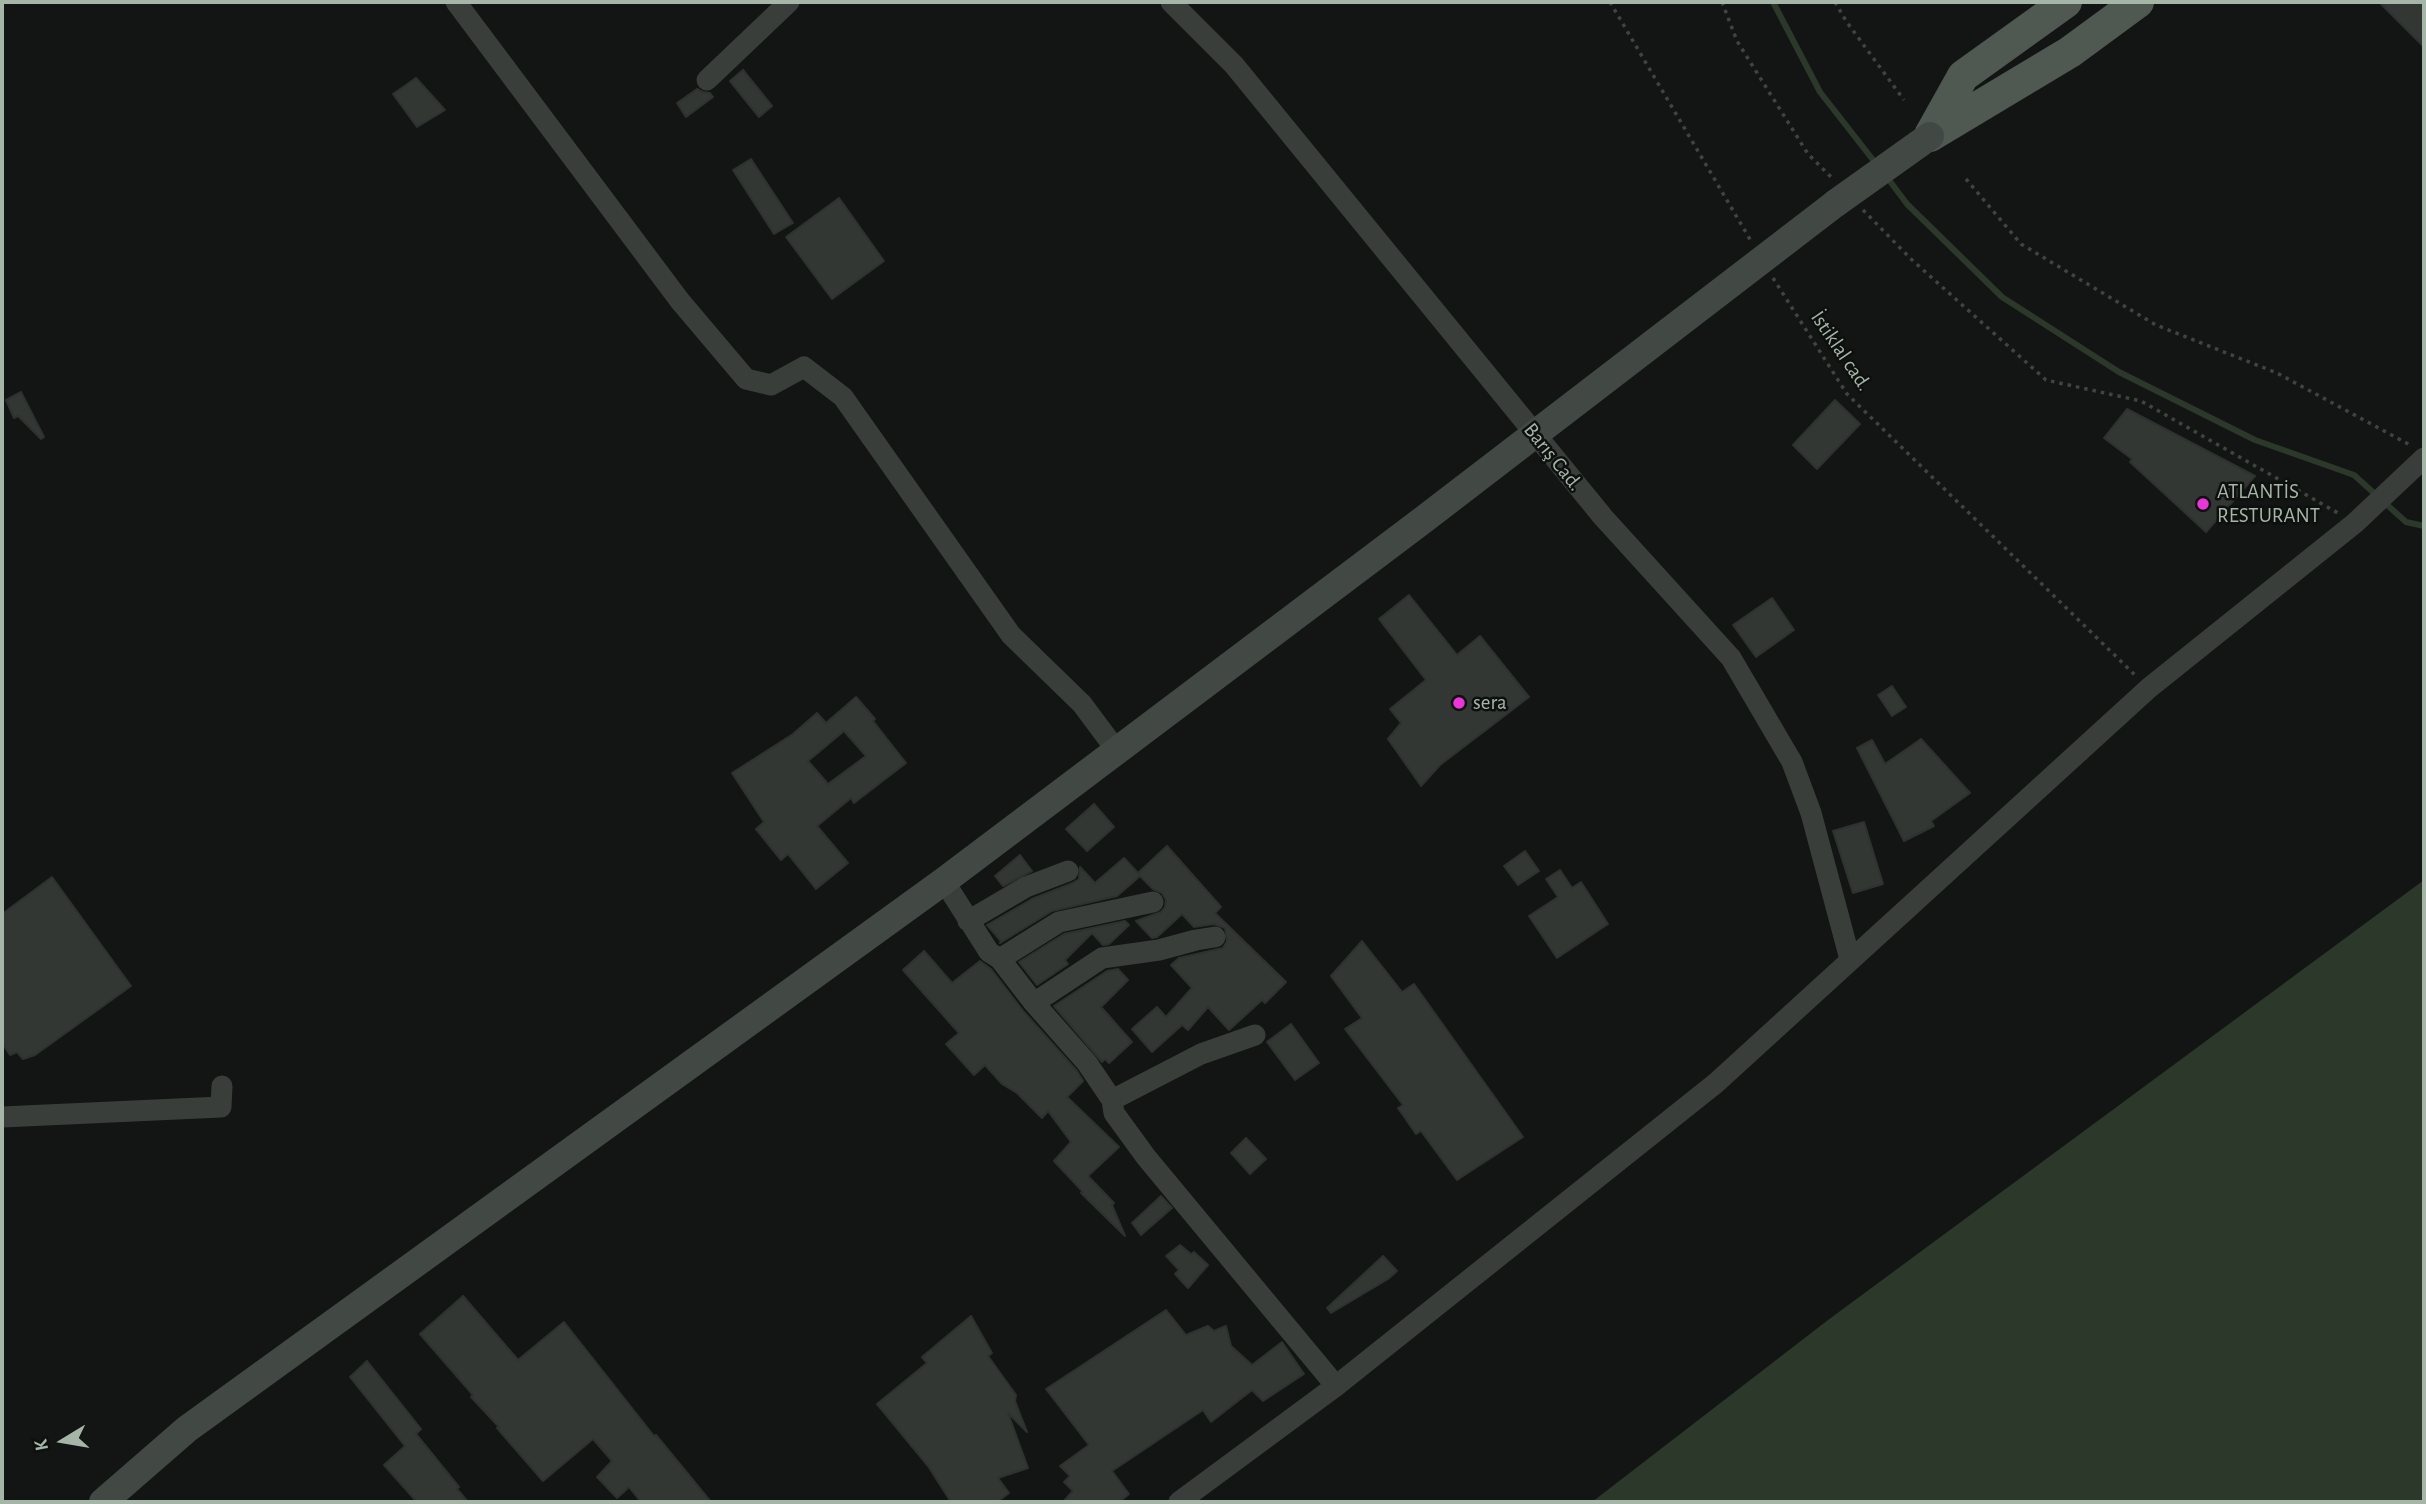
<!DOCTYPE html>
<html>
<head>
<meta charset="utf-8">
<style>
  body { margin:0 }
  #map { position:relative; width:2426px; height:1504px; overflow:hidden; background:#131514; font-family:"Alegreya Sans",sans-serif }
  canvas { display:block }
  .frame { position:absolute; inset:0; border:4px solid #a5b5a7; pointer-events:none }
  .north { position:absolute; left:28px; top:1406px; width:70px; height:70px; -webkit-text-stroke:5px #0e100f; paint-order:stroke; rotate:259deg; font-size:19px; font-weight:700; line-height:28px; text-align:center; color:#a5b5a7 }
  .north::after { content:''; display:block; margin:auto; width:24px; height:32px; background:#a5b5a7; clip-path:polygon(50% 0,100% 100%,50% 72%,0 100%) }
</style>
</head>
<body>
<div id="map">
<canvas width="2426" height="1504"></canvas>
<div class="frame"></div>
<div class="north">K</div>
</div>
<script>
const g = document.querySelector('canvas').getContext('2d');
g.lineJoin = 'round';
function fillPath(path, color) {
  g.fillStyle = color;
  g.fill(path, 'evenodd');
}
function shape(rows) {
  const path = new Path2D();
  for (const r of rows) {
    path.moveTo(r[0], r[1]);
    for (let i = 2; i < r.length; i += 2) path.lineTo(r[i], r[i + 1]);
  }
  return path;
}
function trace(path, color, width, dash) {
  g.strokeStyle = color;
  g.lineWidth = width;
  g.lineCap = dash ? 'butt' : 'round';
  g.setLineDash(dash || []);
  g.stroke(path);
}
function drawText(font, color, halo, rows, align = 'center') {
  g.font = font + ' "Alegreya Sans",sans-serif';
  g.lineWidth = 5;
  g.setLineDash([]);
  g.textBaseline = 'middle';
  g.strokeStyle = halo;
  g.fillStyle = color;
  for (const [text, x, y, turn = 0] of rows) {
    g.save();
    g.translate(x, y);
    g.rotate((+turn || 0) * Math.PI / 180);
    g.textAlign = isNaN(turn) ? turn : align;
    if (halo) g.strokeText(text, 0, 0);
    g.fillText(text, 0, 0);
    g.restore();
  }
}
fillPath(shape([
  [2424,880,2424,1502,1592,1502,1828,1320]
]), '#2c382a');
trace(shape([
  [1773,2,1820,92,1877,165],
  [1886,176,1907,204,2002,297,2119,372,2255,440,2354,475,2406,522,2424,526]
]), '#2c382a', 6);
const building = shape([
  [2379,2,2424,2,2424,47,2379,2],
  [743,70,772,106,759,117,730,81,743,70],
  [416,78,445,110,417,127,393,94,416,78],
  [697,89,703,92,710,93,713,97,686,117,677,103,697,89],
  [751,159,793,223,774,234,733,170,751,159],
  [839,198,884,261,832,299,786,237,839,198],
  [21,392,44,437,41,439,18,416,14,418,6,400,21,392],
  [1835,400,1860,424,1817,469,1793,445,1835,400],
  [2127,409,2255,476,2206,532,2130,462,2132,459,2104,438,2127,409],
  [1409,595,1457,655,1480,636,1529,697,1440,765,1421,786,1388,739,1401,723,1390,709,1426,680,1379,619,1409,595],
  [1772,598,1794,630,1756,657,1733,625,1772,598],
  [1892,686,1906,707,1892,716,1878,695,1892,686],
  [856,697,875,719,873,721,906,763,854,803,851,798,817,826,848,863,816,889,788,854,781,860,756,829,764,822,732,773,793,734,817,713,826,723,856,697],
  [844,731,866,756,828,784,808,761,844,731],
  [1921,739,1970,793,1931,821,1934,826,1904,841,1857,748,1872,740,1885,764,1921,739],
  [1094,804,1114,827,1087,851,1066,829,1094,804],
  [1864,822,1883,884,1853,893,1833,831,1864,822],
  [1167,846,1221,907,1215,913,1286,982,1265,1003,1262,1000,1229,1030,1208,1007,1188,1030,1182,1025,1152,1052,1132,1029,1157,1007,1166,1017,1192,988,1171,965,1179,958,1223,948,1227,941,1225,928,1214,924,1194,927,1182,914,1157,937,1152,938,1136,921,1161,912,1165,907,1166,900,1162,893,1153,889,1140,876,1117,896,1052,911,1000,943,1001,941,987,925,1032,899,1073,883,1079,879,1080,867,1095,883,1124,858,1138,873,1167,846],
  [1525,851,1539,871,1518,885,1504,866,1525,851],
  [1020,855,1032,871,1003,886,995,876,1020,855],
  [1560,870,1572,888,1581,882,1608,924,1557,958,1529,916,1558,897,1546,879,1560,870],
  [52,877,131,986,35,1055,23,1059,17,1052,10,1055,2,1043,2,914,52,877],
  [1125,921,1129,925,1109,944,1103,945,1092,933,1065,960,1068,964,1037,985,1019,962,1064,934,1125,921],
  [1362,941,1402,992,1414,984,1523,1137,1457,1180,1421,1131,1416,1134,1398,1108,1403,1105,1345,1029,1362,1018,1331,976,1362,941],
  [924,951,952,983,980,961,991,969,1024,1012,1077,1071,1083,1081,1067,1097,1119,1147,1088,1176,1114,1203,1112,1205,1125,1236,1081,1193,1083,1192,1054,1161,1071,1142,1048,1111,1042,1118,1017,1093,1002,1084,985,1065,974,1075,946,1044,959,1033,903,970,924,951],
  [1118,969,1128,980,1101,1007,1132,1042,1109,1063,1105,1059,1102,1062,1054,1006,1107,971,1118,969],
  [1291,1024,1319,1063,1295,1080,1267,1042,1291,1024],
  [1246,1138,1266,1159,1250,1174,1231,1153,1246,1138],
  [1161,1196,1172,1208,1141,1235,1132,1223,1161,1196],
  [1180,1245,1191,1254,1194,1252,1208,1265,1188,1288,1175,1274,1179,1270,1166,1256,1180,1245],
  [1383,1256,1397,1271,1388,1279,1331,1313,1327,1308,1383,1256],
  [463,1296,518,1360,564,1322,654,1436,656,1435,711,1502,641,1502,629,1487,617,1498,597,1477,612,1461,593,1439,543,1481,497,1428,499,1427,471,1397,473,1395,420,1334,463,1296],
  [1166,1310,1186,1335,1208,1326,1214,1331,1226,1326,1231,1346,1252,1365,1282,1342,1304,1374,1263,1401,1252,1390,1211,1422,1203,1410,1112,1471,1129,1494,1119,1502,1063,1502,1073,1491,1064,1482,1070,1476,1060,1466,1089,1445,1046,1389,1166,1310],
  [971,1316,992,1353,988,1356,1016,1395,1015,1401,1027,1432,1008,1413,1028,1468,998,1478,1009,1493,997,1502,951,1502,928,1466,877,1404,927,1363,922,1357,971,1316],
  [367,1361,421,1429,416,1434,459,1487,457,1489,468,1502,417,1502,384,1465,405,1446,350,1377,367,1361]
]);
fillPath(building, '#333734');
trace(building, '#2d312f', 2);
trace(shape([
  [1610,2,1751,241],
  [1722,2,1737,41,1808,154,1831,177],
  [1835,2,1846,21,1904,100],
  [1966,179,2021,244,2156,325,2277,373,2410,445],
  [1863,210,1911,259,2046,380,2141,401,2338,513],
  [1773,278,1847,394,2136,676]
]), '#3e453f', 3.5, [3.5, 5]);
trace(shape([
  [456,2,680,301,746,379,771,385,804,367,843,397,1011,635,1082,704,1117,751],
  [1171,2,1234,65,1603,517,1731,658,1792,762,1811,813,1850,959],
  [707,80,789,2],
  [944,881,989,952,1000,959,1034,1003,1087,1063,1112,1100,1114,1113,1146,1157,1336,1386],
  [968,921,1026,887,1068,871],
  [1000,959,1059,922,1153,902],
  [1034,1003,1102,958,1159,950,1196,940,1215,937],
  [1112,1100,1201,1054,1255,1035],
  [2,1117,221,1107,222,1086],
  [1179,1502,1336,1386,1716,1083,2149,688,2355,523,2424,458]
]), '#393e3b', 21);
trace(shape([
  [103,1502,187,1429,944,881,1423,520,1836,203]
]), '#424944', 28);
trace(shape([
  [1930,135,1963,76,2066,2],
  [1930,136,2070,52,2138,2]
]), '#505852', 32);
trace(shape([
  [1836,203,1930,136]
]), '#424944', 28);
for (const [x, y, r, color] of [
  [2203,504,7,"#eb35d9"],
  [1459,703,7,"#eb35d9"]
]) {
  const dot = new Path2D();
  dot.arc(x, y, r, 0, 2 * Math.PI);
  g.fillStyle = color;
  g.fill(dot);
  trace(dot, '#0e100f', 2.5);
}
drawText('21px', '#a5b5a7', '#0e100f', [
  ["İstiklal cad.",1841,351,56],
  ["Barış Cad.",1553,457,51]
]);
drawText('21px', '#a5b5a7', '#0e100f', [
  ["ATLANTİS",2217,492],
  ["RESTURANT",2217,516],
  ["sera",1473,703]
], 'left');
</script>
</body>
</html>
